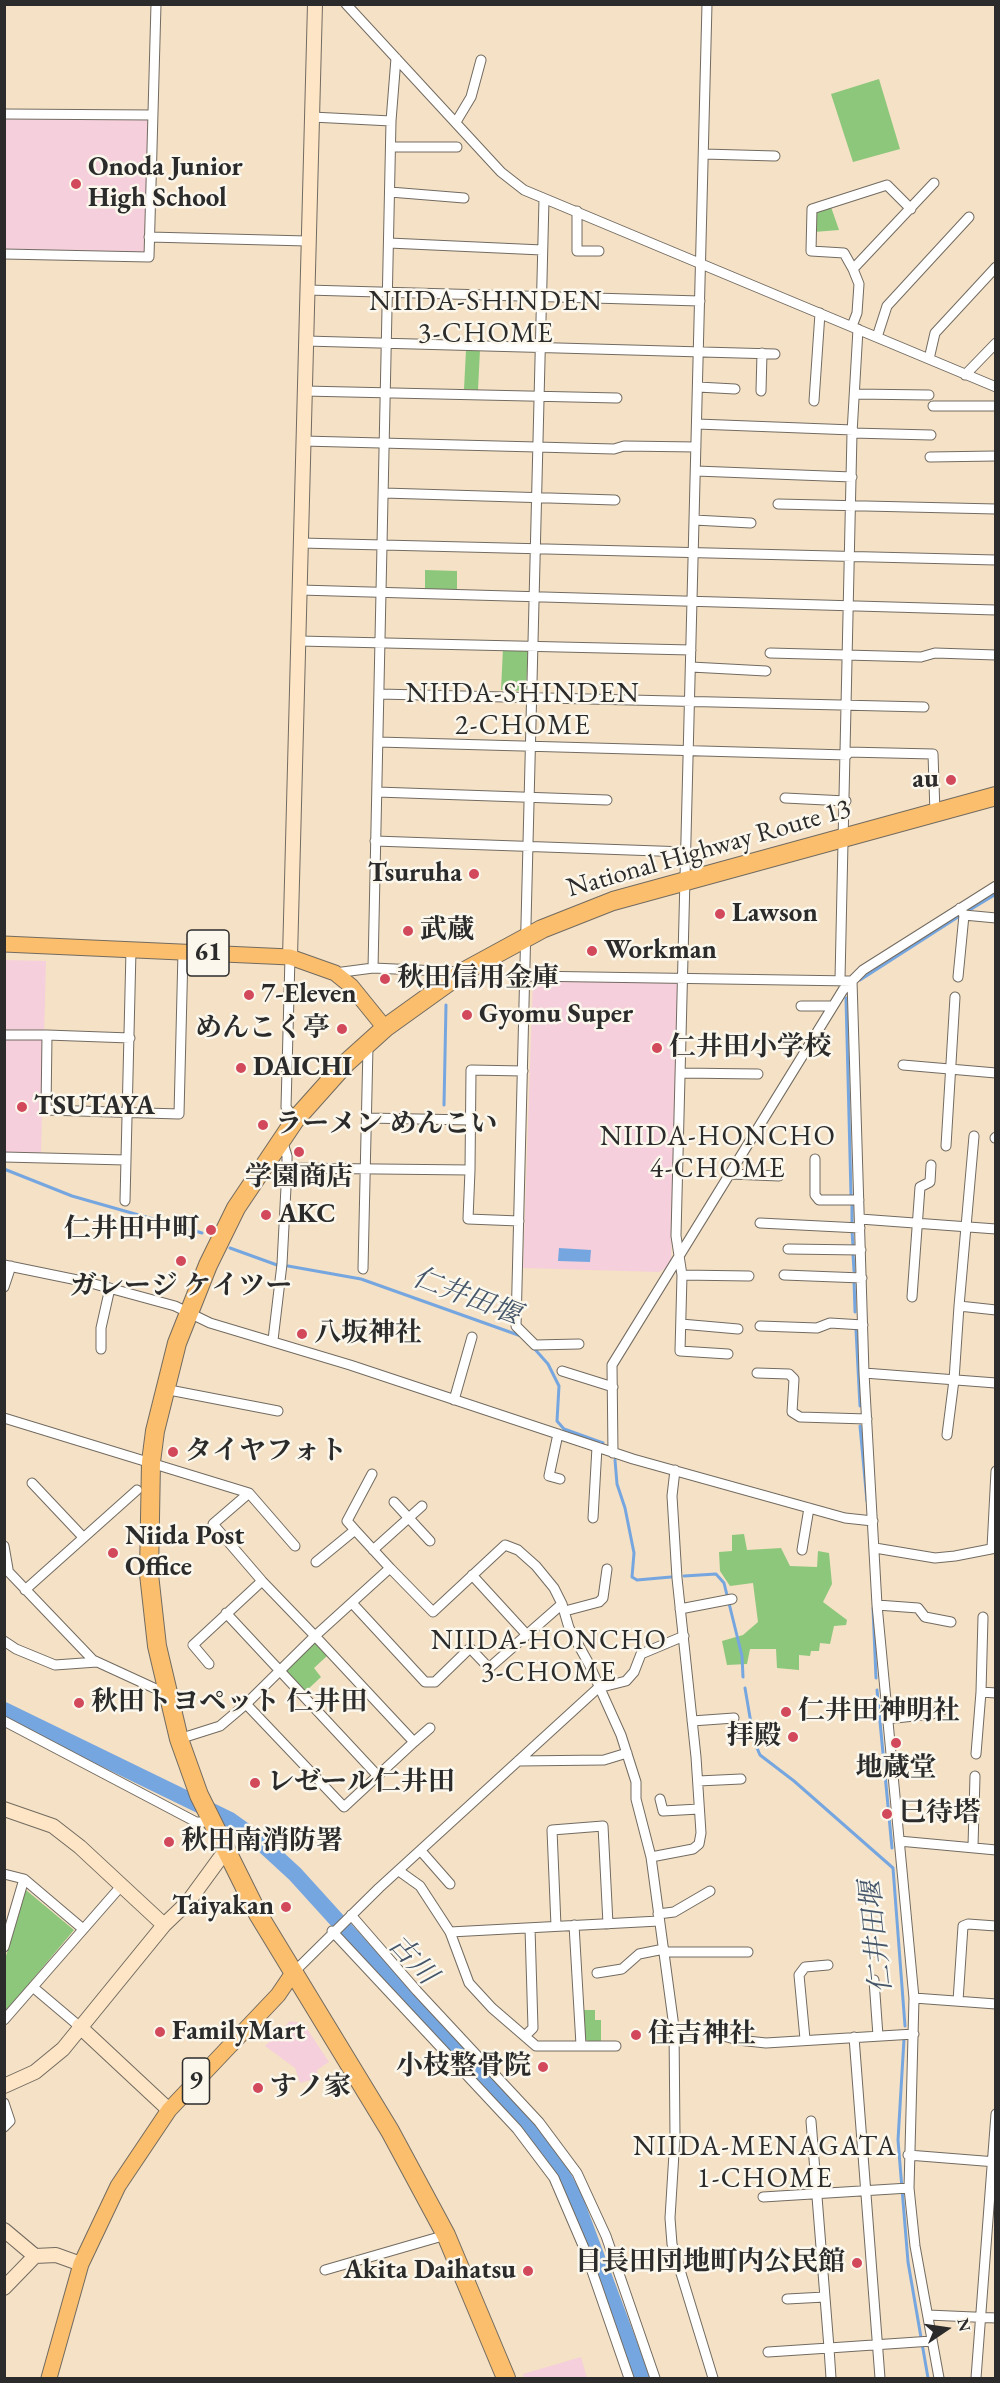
<!DOCTYPE html>
<html>
<head>
<meta charset="utf-8">
<style>
  body { margin:0 }
  #map { position:relative; width:1000px; height:2383px; overflow:hidden; background:#f5e1c5; font-family:"EB Garamond",serif }
  canvas { display:block }
  .frame { position:absolute; inset:0; border:6px solid #2b2b2b; pointer-events:none }
  .north { position:absolute; left:916px; top:2299px; width:60px; height:60px; -webkit-text-stroke:4px #fbf7ec; paint-order:stroke; rotate:77deg; font-size:16px; font-weight:700; line-height:24px; text-align:center; color:#2b2b2b }
  .north::after { content:''; display:block; margin:auto; width:21px; height:27px; background:#2b2b2b; clip-path:polygon(50% 0,100% 100%,50% 72%,0 100%) }
</style>
</head>
<body>
<div id="map">
<canvas width="1000" height="2383"></canvas>
<div class="frame"></div>
<div class="north">N</div>
</div>
<script>
const g = document.querySelector('canvas').getContext('2d');
g.lineJoin = 'round';
function fillPath(path, color) {
  g.fillStyle = color;
  g.fill(path, 'evenodd');
}
function shape(rows) {
  const path = new Path2D();
  for (const r of rows) {
    path.moveTo(r[0], r[1]);
    for (let i = 2; i < r.length; i += 2) path.lineTo(r[i], r[i + 1]);
  }
  return path;
}
function trace(path, color, width, dash) {
  g.strokeStyle = color;
  g.lineWidth = width;
  g.lineCap = dash ? 'butt' : 'round';
  g.setLineDash(dash || []);
  g.stroke(path);
}
function drawText(font, color, halo, rows, align = 'center') {
  g.font = font + ' "EB Garamond","Noto Serif JP",serif';
  g.lineWidth = 5;
  g.setLineDash([]);
  g.textBaseline = 'middle';
  g.strokeStyle = halo;
  g.fillStyle = color;
  for (const [text, x, y, turn = 0] of rows) {
    g.save();
    g.translate(x, y);
    g.rotate((+turn || 0) * Math.PI / 180);
    g.textAlign = isNaN(turn) ? turn : align;
    if (halo) g.strokeText(text, 0, 0);
    g.fillText(text, 0, 0);
    g.restore();
  }
}
fillPath(shape([
  [5,117,148,119,145,253,5,250],
  [5,960,46,961,41,1154,5,1154],
  [533,979,678,983,671,1265,659,1272,523,1268],
  [290,2021,303,2023,329,2062,317,2070,318,2078,300,2083,295,2068,265,2046],
  [581,2357,587,2378,524,2378,523,2374]
]), '#f5cfdb');
fillPath(shape([
  [879,79,900,149,853,162,831,94],
  [831,207,839,230,814,232,814,214],
  [466,350,480,350,478,390,464,389],
  [425,570,457,571,457,591,425,590],
  [503,648,528,649,526,691,501,690],
  [744,1534,747,1550,781,1548,790,1566,817,1567,818,1551,829,1553,832,1584,823,1602,847,1620,846,1625,834,1626,830,1644,820,1643,819,1651,811,1651,810,1656,799,1655,799,1670,777,1668,776,1649,750,1649,747,1664,727,1665,722,1641,743,1635,758,1622,753,1583,730,1586,720,1571,719,1552,732,1551,732,1535],
  [314,1642,327,1656,314,1668,321,1677,305,1692,284,1669],
  [26,1890,74,1930,5,2012,5,1959],
  [583,2010,595,2010,595,2020,601,2020,601,2042,588,2041,583,2038]
]), '#8dc77c');
fillPath(shape([
  [559,1248,591,1250,590,1262,558,1261]
]), '#76a6e0');
trace(shape([
  [968,911,996,894],
  [860,980,958,917],
  [846,998,851,1195],
  [444,1105,446,1005],
  [4,1169,72,1196,202,1233],
  [852,1204,852,1224],
  [852,1231,853,1246],
  [230,1248,277,1265],
  [853,1254,854,1271],
  [288,1266,361,1279,521,1336],
  [854,1280,855,1312],
  [856,1330,860,1406],
  [532,1346,548,1364,559,1386,557,1421,564,1429,603,1443],
  [860,1426,867,1501],
  [615,1460,617,1484,625,1508,634,1553,632,1577,637,1580,671,1577],
  [684,1576,716,1574,724,1583,742,1656,743,1677],
  [873,1608,876,1678],
  [745,1688,754,1741,760,1755,794,1781,893,1868,905,2026],
  [877,1690,892,1848],
  [904,2039,898,2140,908,2262,928,2378]
]), '#76a6e0', 3);
trace(shape([
  [4,1710,230,1820,258,1840,295,1874,413,2004,505,2099,555,2162,574,2196,642,2378]
]), '#76a6e0', 16);
const street = shape([
  [346,4,501,172,524,190,996,387],
  [707,4,676,1236,682,1275,680,1351,728,1354],
  [4,114,153,115],
  [312,117,391,121],
  [456,122,471,97,481,60],
  [391,147,457,147],
  [704,154,775,156],
  [390,192,464,198],
  [544,199,516,1326,535,1345,579,1344],
  [577,211,577,251,599,251],
  [149,237,307,241],
  [389,243,542,250],
  [4,254,149,257,156,4],
  [853,269,844,253,811,251,812,209,887,185,911,209],
  [307,290,700,301],
  [852,326,857,313,859,284,853,269,934,183],
  [877,337,887,306,969,217],
  [306,341,775,354],
  [929,359,935,333,996,267],
  [965,375,996,343],
  [698,387,735,389],
  [304,391,617,398],
  [761,391,762,353],
  [855,394,929,395],
  [814,401,820,313],
  [933,406,996,406],
  [697,424,853,430],
  [852,433,931,435],
  [303,441,614,449,624,446,696,447],
  [930,457,996,456],
  [696,471,852,477],
  [384,493,615,500],
  [778,504,996,509],
  [694,520,751,523],
  [301,543,996,560],
  [300,590,996,610],
  [299,641,691,650],
  [770,653,921,657,935,653,996,655],
  [691,667,766,671],
  [379,694,924,707],
  [378,742,847,755],
  [847,752,933,754,935,813],
  [377,792,607,800],
  [785,798,846,801],
  [375,841,686,852],
  [964,915,996,918],
  [290,957,286,1107,295,1120],
  [373,968,391,121,396,58],
  [335,973,373,968,461,972],
  [526,976,852,981,864,1373,877,1605,914,1998,909,2188,915,2246,939,2378],
  [958,977,964,915,960,908],
  [840,979,852,433,858,329],
  [801,1006,833,1006],
  [4,1035,47,1035],
  [130,1038,47,1035,46,1110,179,1114,183,952],
  [903,1065,996,1073],
  [681,1073,758,1074],
  [367,1118,470,1120],
  [974,1136,959,1306,996,1310],
  [995,1138,996,1137],
  [946,1146,955,997],
  [4,1157,126,1160],
  [815,1159,815,1195,819,1200,859,1200],
  [287,1168,470,1170,468,1219,519,1221],
  [470,1170,471,1070,523,1071],
  [731,1174,779,1176],
  [125,1201,131,950],
  [860,1219,996,1229],
  [760,1223,860,1228],
  [788,1249,861,1250],
  [4,1265,87,1282,175,1306,210,1323,350,1365,633,1459,845,1518,873,1521],
  [363,1269,368,1046],
  [682,1275,749,1276],
  [784,1275,862,1278],
  [4,1287,11,1266],
  [912,1297,920,1187,930,1182,931,1165],
  [681,1324,738,1329],
  [760,1326,817,1328,830,1323,863,1325],
  [273,1340,282,1264,287,1168,287,1156,282,1140],
  [101,1349,101,1328,110,1288],
  [562,1371,613,1387],
  [757,1373,789,1374,794,1379,792,1412,800,1417,867,1419],
  [864,1373,996,1383],
  [164,1389,278,1411],
  [454,1400,472,1337],
  [4,1418,249,1493,213,1524,262,1581,315,1636,390,1568,355,1530,316,1562],
  [558,1434,549,1476,560,1479],
  [947,1435,954,1380,959,1306],
  [613,1453,612,1365,843,990,863,970,996,886],
  [675,1470,672,1496,677,1578,696,1757,701,1833,699,1844,693,1849,651,1857,674,2027,675,2137,670,2218,672,2244,713,2378],
  [32,1483,82,1536],
  [249,1493,295,1546],
  [394,1502,430,1541],
  [593,1518,597,1447],
  [355,1530,347,1521,372,1474],
  [4,1546,8,1569],
  [875,1548,935,1558,955,1556,996,1548],
  [992,1548,996,1471],
  [373,1550,422,1506],
  [802,1550,809,1508],
  [4,1567,93,1660,167,1694],
  [390,1568,433,1612,505,1545,518,1550,536,1566,554,1588,562,1604,569,1628,589,1664,621,1735,636,1782,636,1799,651,1857],
  [472,1575,527,1635],
  [25,1590,137,1490],
  [352,1603,425,1682,435,1682,470,1648,489,1668,562,1604],
  [877,1605,918,1608,925,1617,951,1622],
  [680,1609,732,1599],
  [565,1611,599,1602,603,1598,607,1569],
  [226,1613,377,1775],
  [983,1617,981,1692,996,1693],
  [315,1636,414,1742,344,1807,246,1704,315,1636],
  [4,1641,16,1649,55,1665,97,1662],
  [209,1664,193,1645,262,1581],
  [887,1719,932,1714,947,1708],
  [4,1721,196,1822,212,1822],
  [692,1721,734,1718],
  [179,1739,220,1726,246,1704],
  [414,1742,430,1728],
  [976,1754,981,1692],
  [518,1761,604,1760,627,1753],
  [698,1781,741,1779],
  [660,1799,663,1811,699,1809],
  [899,1841,996,1850],
  [973,1846,975,1776],
  [421,1851,450,1884],
  [399,1871,420,1886,450,1932,469,1983,492,2008,536,2046,616,2046],
  [4,1874,24,1879,83,1929],
  [658,1914,674,1912,710,1891],
  [351,1915,417,1991,539,2122,577,2173,606,2236,655,2378],
  [574,1925,581,2045],
  [556,1926,552,1830,603,1826,608,1924],
  [332,1931,517,2129,554,2178,584,2248,629,2378],
  [450,1932,659,1921],
  [4,1947,24,1879],
  [665,1952,748,1952],
  [293,1973,379,1888,598,1688,626,1681,634,1672,641,1654,684,1636],
  [597,1973,622,1969,639,1954,664,1949],
  [874,1980,878,2036],
  [34,1988,79,2026],
  [914,1998,996,2004],
  [958,2001,963,1926,968,1924,996,1926],
  [4,2020,122,1885],
  [674,2027,698,2029,738,2040,766,2043,914,2034],
  [525,2036,533,2028,530,1928],
  [854,2037,880,2378],
  [805,2039,799,1975,805,1967,828,1965],
  [4,2103,10,2121,4,2127],
  [811,2121,829,2348,932,2341],
  [908,2155,996,2162],
  [763,2197,909,2188],
  [325,2270,446,2235],
  [787,2299,825,2297],
  [928,2315,996,2318],
  [768,2352,829,2348,831,2378],
  [976,2378,996,2114]
]);
const secondary = shape([
  [290,957,315,4],
  [4,1809,53,1826,80,1847,164,1925],
  [79,2026,169,2110],
  [4,2086,35,2072,63,2049,164,1925,188,1902,226,1850],
  [4,2230,35,2256],
  [4,2288,35,2256,56,2255,81,2264]
]);
const primary = shape([
  [4,944,290,957,335,973,351,986,385,1028],
  [49,2378,81,2264,118,2186,169,2110,278,1995,293,1973]
]);
const highway = shape([
  [506,2378,446,2235,390,2131,258,1914,199,1795,179,1739,157,1646,149,1574,151,1462,155,1431,177,1343,208,1265,236,1208,295,1120,345,1064,385,1028,463,972,542,929,613,901,996,796]
]);
trace(street, '#726b61', 11);
trace(secondary, '#726b61', 16);
trace(primary, '#726b61', 17);
trace(highway, '#726b61', 20);
trace(street, '#fff', 9);
trace(secondary, '#fde5c5', 14);
trace(primary, '#fabe6d', 15);
trace(highway, '#fabe6d', 18);
for (const [x, y, r, color] of [
  [76,184,6,"#d1495b"],
  [951,780,6,"#d1495b"],
  [474,874,6,"#d1495b"],
  [720,914,6,"#d1495b"],
  [408,931,6,"#d1495b"],
  [592,951,6,"#d1495b"],
  [385,979,6,"#d1495b"],
  [249,995,6,"#d1495b"],
  [467,1015,6,"#d1495b"],
  [342,1029,6,"#d1495b"],
  [657,1048,6,"#d1495b"],
  [241,1068,6,"#d1495b"],
  [22,1107,6,"#d1495b"],
  [263,1125,6,"#d1495b"],
  [299,1152,6,"#d1495b"],
  [266,1215,6,"#d1495b"],
  [211,1230,6,"#d1495b"],
  [181,1261,6,"#d1495b"],
  [302,1334,6,"#d1495b"],
  [173,1452,6,"#d1495b"],
  [113,1553,6,"#d1495b"],
  [79,1703,6,"#d1495b"],
  [786,1712,6,"#d1495b"],
  [793,1737,6,"#d1495b"],
  [896,1743,6,"#d1495b"],
  [255,1783,6,"#d1495b"],
  [887,1814,6,"#d1495b"],
  [169,1842,6,"#d1495b"],
  [286,1907,6,"#d1495b"],
  [160,2032,6,"#d1495b"],
  [636,2035,6,"#d1495b"],
  [543,2067,6,"#d1495b"],
  [258,2088,6,"#d1495b"],
  [857,2263,6,"#d1495b"],
  [528,2271,6,"#d1495b"]
]) {
  const dot = new Path2D();
  dot.arc(x, y, r, 0, 2 * Math.PI);
  g.fillStyle = color;
  g.fill(dot);
  trace(dot, '#fbf7ec', 2);
}
for (const [x, y, w] of [
  [208,953,42],
  [196,2081,27]
]) {
  const box = new Path2D();
  box.roundRect(x - w / 2, y - 23, w, 46, 4.5);
  g.fillStyle = '#fbf7ec';
  g.fill(box);
  trace(box, '#2b2b2b', 1.5);
}
drawText('bold 26px', '#2b2b2b', null, [
  ["61",208,953],
  ["9",196,2081]
]);
drawText('bold 27px', '#2b2b2b', '#fbf7ec', [
  ["Onoda Junior",88,168],
  ["High School",88,199],
  ["au",939,780,"right"],
  ["Tsuruha",462,874,"right"],
  ["Lawson",732,914],
  ["武蔵",420,931],
  ["Workman",604,951],
  ["秋田信用金庫",397,979],
  ["7-Eleven",261,995],
  ["Gyomu Super",479,1015],
  ["めんこく亭",330,1029,"right"],
  ["仁井田小学校",669,1048],
  ["DAICHI",253,1068],
  ["TSUTAYA",34,1107],
  ["ラーメン めんこい",275,1125],
  ["学園商店",299,1178,"center"],
  ["AKC",278,1215],
  ["仁井田中町",199,1230,"right"],
  ["ガレージ ケイツー",181,1287,"center"],
  ["八坂神社",314,1334],
  ["タイヤフォト",185,1452],
  ["Niida Post",125,1537],
  ["Office",125,1568],
  ["秋田トヨペット 仁井田",91,1703],
  ["仁井田神明社",798,1712],
  ["拝殿",781,1737,"right"],
  ["地蔵堂",896,1769,"center"],
  ["レゼール仁井田",267,1783],
  ["巳待塔",899,1814],
  ["秋田南消防署",181,1842],
  ["Taiyakan",274,1907,"right"],
  ["FamilyMart",172,2032],
  ["住吉神社",648,2035],
  ["小枝整骨院",531,2067,"right"],
  ["すノ家",270,2088],
  ["目長田団地町内公民館",845,2263,"right"],
  ["Akita Daihatsu",516,2271,"right"]
], 'left');
drawText('27px', '#2b2b2b', '#fbf7ec', [
  ["National Highway Route 13",709,849,-16]
]);
g.letterSpacing = '1.5px';
drawText('28px', '#2b2b2b', '#fbf7ec', [
  ["NIIDA-SHINDEN",486,302],
  ["3-CHOME",486,334],
  ["NIIDA-SHINDEN",523,694],
  ["2-CHOME",523,726],
  ["NIIDA-HONCHO",718,1137],
  ["4-CHOME",718,1169],
  ["NIIDA-HONCHO",549,1641],
  ["3-CHOME",549,1673],
  ["NIIDA-MENAGATA",765,2147],
  ["1-CHOME",765,2179]
]);
g.letterSpacing = '0px';
drawText('italic 28px', '#45566a', '#fbf7ec', [
  ["仁井田堰",466,1297,21],
  ["仁井田堰",877,1937,-96],
  ["古川",412,1960,47]
]);
</script>
</body>
</html>
